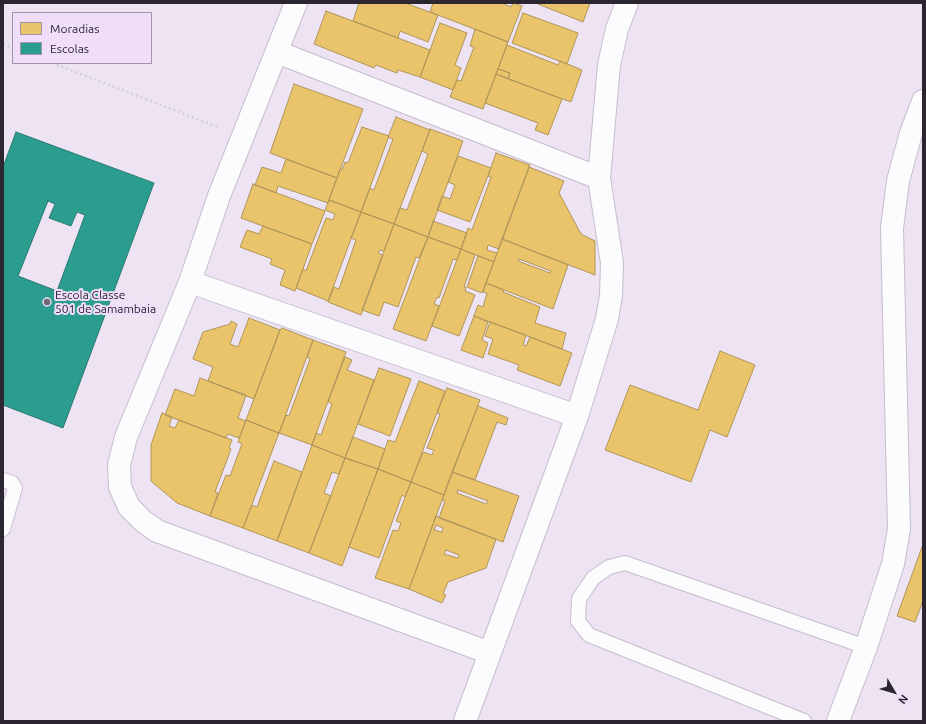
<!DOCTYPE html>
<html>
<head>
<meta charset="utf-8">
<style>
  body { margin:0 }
  #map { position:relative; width:926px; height:724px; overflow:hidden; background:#ede3f3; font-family:Ubuntu,sans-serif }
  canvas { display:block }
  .frame { position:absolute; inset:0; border:4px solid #2c2630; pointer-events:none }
  .legend { position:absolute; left:12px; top:12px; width:140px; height:52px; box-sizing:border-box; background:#efddf9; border:1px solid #a194a9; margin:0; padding:5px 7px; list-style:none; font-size:12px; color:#2c2630 }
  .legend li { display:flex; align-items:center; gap:8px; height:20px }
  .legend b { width:20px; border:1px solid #a194a9 }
  .north { position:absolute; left:874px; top:672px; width:40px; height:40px; -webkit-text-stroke:3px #efddf9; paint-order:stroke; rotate:128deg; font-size:11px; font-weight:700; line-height:16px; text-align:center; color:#2c2630 }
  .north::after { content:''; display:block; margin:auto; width:14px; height:18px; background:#2c2630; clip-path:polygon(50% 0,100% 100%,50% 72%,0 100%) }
</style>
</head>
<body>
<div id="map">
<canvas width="926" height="724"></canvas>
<div class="frame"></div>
<ul class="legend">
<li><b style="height:11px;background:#e9c46a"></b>Moradias</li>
<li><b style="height:11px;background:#2a9d8f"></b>Escolas</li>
</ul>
<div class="north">N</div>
</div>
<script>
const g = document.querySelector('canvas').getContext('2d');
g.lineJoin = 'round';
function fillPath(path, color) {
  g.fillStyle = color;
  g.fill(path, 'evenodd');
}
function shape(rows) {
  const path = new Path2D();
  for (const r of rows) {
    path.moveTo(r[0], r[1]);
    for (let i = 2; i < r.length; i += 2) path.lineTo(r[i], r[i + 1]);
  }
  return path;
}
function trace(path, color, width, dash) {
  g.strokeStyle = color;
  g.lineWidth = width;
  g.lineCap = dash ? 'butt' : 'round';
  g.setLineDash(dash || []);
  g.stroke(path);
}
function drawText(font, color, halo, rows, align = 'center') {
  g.font = font + ' Ubuntu,sans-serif';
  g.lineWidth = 4;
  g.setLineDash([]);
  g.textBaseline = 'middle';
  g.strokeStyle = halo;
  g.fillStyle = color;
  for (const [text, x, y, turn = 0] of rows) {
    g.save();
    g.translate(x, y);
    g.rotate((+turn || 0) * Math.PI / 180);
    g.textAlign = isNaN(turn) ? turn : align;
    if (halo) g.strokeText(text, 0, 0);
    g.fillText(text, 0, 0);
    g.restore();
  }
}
const homes = shape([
  [359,3,405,3,438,15,428,42,400,31,398,38,353,21,359,3],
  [433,3,501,3,511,7,513,3,514,3,522,6,508,42,430,12,433,3],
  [539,3,590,3,583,22,538,4,539,3],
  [326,11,430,50,420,77,398,70,397,73,376,65,374,68,314,44,326,11],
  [523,13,578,33,567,64,512,43,523,13],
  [440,23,467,33,455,65,461,68,453,90,420,77,440,23],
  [475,29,508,42,483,109,450,97,457,80,461,81,474,47,470,46,475,29],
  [507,45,558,65,560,61,582,70,571,102,508,79,510,73,498,69,507,45],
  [498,69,510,73,508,79,496,74,498,69],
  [496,74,562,99,548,135,535,130,538,123,485,103,496,74],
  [294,84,363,109,337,178,270,153,294,84],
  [396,117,430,130,394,224,361,212,370,188,374,190,393,139,388,137,396,117],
  [362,127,389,136,361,212,329,200,340,169,342,170,345,162,348,163,362,127],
  [430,129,463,141,428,237,394,224,400,208,407,210,428,154,422,151,430,129],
  [496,153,530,165,499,249,488,245,487,250,497,253,494,262,461,249,468,228,472,230,491,177,488,176,496,153],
  [458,156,491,168,470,222,437,210,442,196,450,199,455,185,448,182,458,156],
  [286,159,337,178,328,203,278,186,276,193,255,185,262,167,281,173,286,159],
  [529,167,564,181,559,193,581,234,595,241,595,275,502,239,529,167],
  [253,184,325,211,312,244,241,218,253,184],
  [329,200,361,212,328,301,296,288,303,269,306,271,326,218,333,220,335,214,325,210,329,200],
  [361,212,394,224,384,251,380,250,378,253,383,255,361,315,328,302,334,287,339,289,356,240,351,238,361,212],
  [433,221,467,233,461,249,428,237,433,221],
  [394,224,428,237,419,258,416,257,398,307,384,302,379,316,362,310,394,224],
  [263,226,312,244,295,291,280,285,285,270,270,264,272,259,240,247,247,230,259,234,263,226],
  [428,237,461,249,457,260,453,259,439,298,437,297,434,304,439,306,426,341,393,329,428,237],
  [502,239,568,265,553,309,486,283,502,239],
  [519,259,551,271,550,273,518,261,519,259],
  [461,249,475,255,464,287,466,287,465,291,475,295,459,336,432,326,461,249],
  [478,256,494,262,482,293,467,287,478,256],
  [486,283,504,290,503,292,540,307,535,323,566,333,562,349,474,316,478,305,483,307,487,293,483,292,486,283],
  [474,316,488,322,482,340,488,343,483,358,461,350,474,316],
  [249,318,280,330,254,399,208,381,213,367,193,359,203,332,230,324,231,321,237,324,230,344,238,347,249,318],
  [490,322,526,335,523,345,526,346,530,337,572,353,560,386,517,370,519,365,488,354,493,339,485,336,490,322],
  [282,328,313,340,279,433,246,420,280,330,282,328],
  [313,340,346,352,312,445,279,433,286,415,289,416,310,359,307,357,313,340],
  [720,351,755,365,727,437,710,430,691,482,605,450,630,385,698,410,720,351],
  [345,357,352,360,347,370,374,380,345,458,312,445,316,433,321,435,332,404,328,402,345,357],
  [379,368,411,379,390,436,358,424,379,368],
  [200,378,246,395,238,418,246,421,239,438,228,434,226,438,165,415,175,389,194,396,200,378],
  [419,381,445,391,411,482,378,469,388,440,395,442,419,381],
  [447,388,480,400,444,495,411,482,423,452,432,455,434,450,427,448,440,414,437,413,447,388],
  [478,406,508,418,506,425,497,422,475,480,452,472,478,406],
  [162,413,172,417,169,426,175,428,179,420,232,440,229,448,231,449,215,492,218,493,210,516,177,503,151,481,151,445,162,413],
  [246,420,279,433,243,528,210,516,226,475,230,476,242,444,238,442,246,420],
  [353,437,385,449,378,469,345,458,353,437],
  [312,445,345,458,339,474,332,472,324,493,331,496,309,553,277,541,312,445],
  [345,458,378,469,342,566,309,553,345,458],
  [274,461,302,472,277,541,243,528,252,505,257,507,274,461],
  [378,469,411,482,405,497,402,495,379,558,349,547,378,469],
  [452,472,519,496,503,542,439,518,445,501,442,500,452,472],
  [458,490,488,501,486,504,457,493,458,490],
  [411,482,444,495,409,589,375,578,393,530,398,531,401,523,396,521,411,482],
  [436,516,496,539,486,568,448,582,443,594,446,595,442,603,409,589,436,516],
  [436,525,443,528,442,532,434,530,436,525],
  [446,550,459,555,458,558,444,554,446,550],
  [923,544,923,601,915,622,897,616,923,544]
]);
fillPath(homes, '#e9c46a');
trace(homes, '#b09559', 1);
const schools = shape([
  [16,132,154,183,63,428,3,405,3,167,16,132],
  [48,201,55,204,49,218,71,226,77,212,85,215,57,291,18,276,48,201]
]);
fillPath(schools, '#2a9d8f');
trace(schools, '#2b7972', 1);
const service = shape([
  [3,480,12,483,15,488,3,529],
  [804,721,589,635,578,621,579,599,593,578,609,567,625,563,866,647]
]);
const minor = shape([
  [296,3,219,196,190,282,126,437,119,465,120,487,129,507,143,521,157,531,490,653],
  [277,52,599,178],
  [190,282,577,416],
  [465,721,577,416,607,319,611,295,612,263,599,178,609,65,617,29,627,3],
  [838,721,866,647,893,564,899,529,892,228,898,181,911,133,923,101]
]);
trace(service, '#c5beca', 16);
trace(minor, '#c5beca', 24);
trace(shape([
  [3,44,13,48],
  [52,63,218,127]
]), '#d4d0d5', 2.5, [2, 3]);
trace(service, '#fcfbfd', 14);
trace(minor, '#fcfbfd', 22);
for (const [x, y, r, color] of [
  [47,302,4,"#706874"]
]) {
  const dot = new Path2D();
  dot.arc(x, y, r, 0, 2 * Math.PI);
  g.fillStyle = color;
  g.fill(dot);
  trace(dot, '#efddf9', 1.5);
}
drawText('12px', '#2c2630', '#efddf9', [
  ["Escola Classe",55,295],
  ["501 de Samambaia",55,309]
], 'left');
</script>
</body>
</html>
